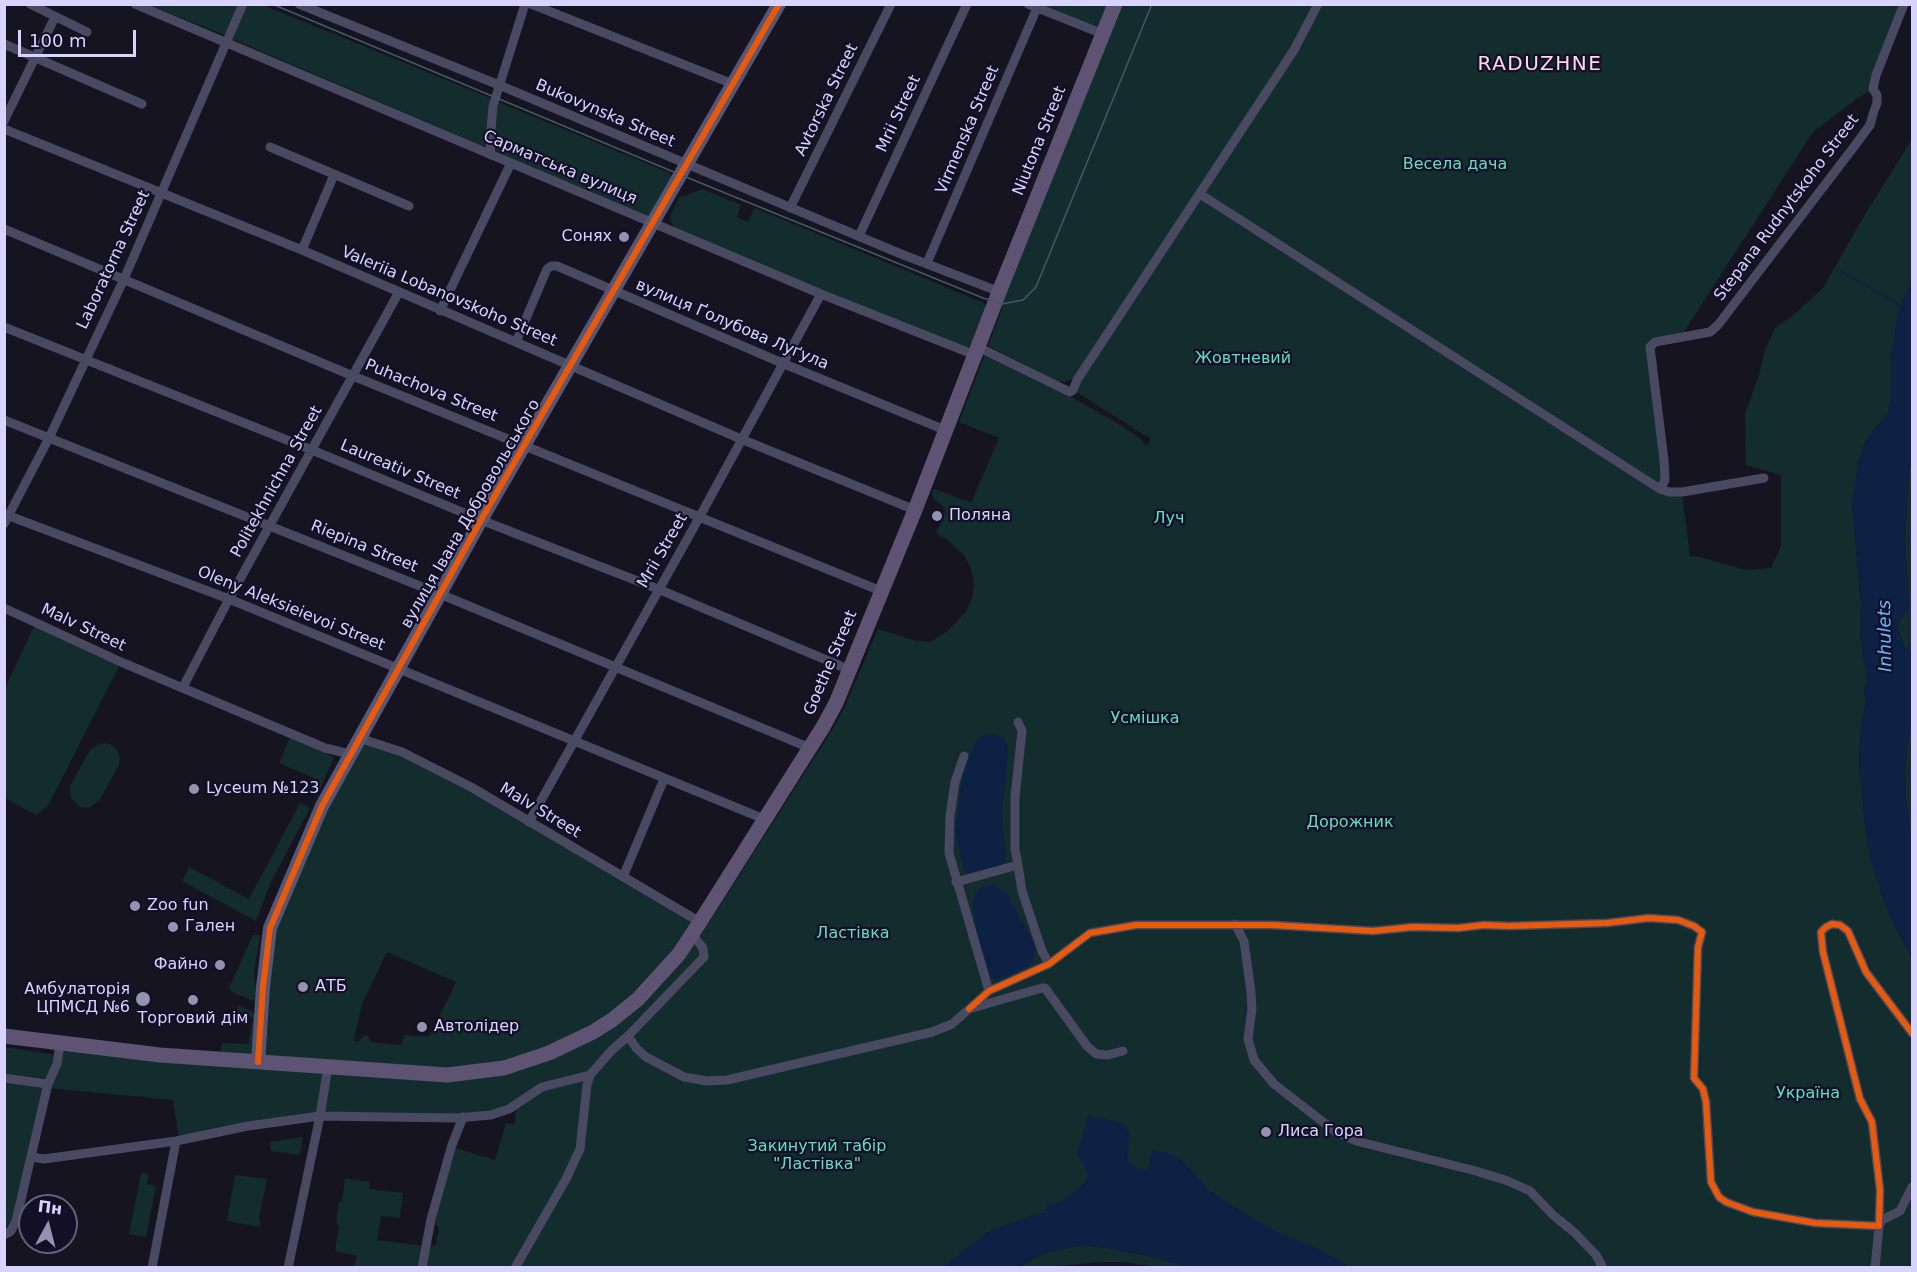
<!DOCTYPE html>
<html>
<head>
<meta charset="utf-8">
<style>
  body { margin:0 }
  #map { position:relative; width:1917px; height:1272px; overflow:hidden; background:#161421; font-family:"DejaVu Sans",sans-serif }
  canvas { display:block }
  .frame { position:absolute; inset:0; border:6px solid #d9d4ff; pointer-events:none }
  .north { position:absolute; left:18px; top:1194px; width:60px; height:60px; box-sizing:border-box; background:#130f26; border:2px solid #625e7d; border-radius:50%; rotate:7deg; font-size:16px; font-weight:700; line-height:24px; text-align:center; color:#d9d4ff }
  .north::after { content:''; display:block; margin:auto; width:21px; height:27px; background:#9591b1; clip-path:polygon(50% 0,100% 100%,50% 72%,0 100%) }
  .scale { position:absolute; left:18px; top:30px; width:118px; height:27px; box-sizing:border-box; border:3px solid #d9d4ff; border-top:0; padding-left:8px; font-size:18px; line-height:21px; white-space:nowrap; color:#d9d4ff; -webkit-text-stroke:4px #130f26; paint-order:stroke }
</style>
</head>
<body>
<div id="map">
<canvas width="1917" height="1272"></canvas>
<div class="frame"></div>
<div class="north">Пн</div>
<div class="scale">100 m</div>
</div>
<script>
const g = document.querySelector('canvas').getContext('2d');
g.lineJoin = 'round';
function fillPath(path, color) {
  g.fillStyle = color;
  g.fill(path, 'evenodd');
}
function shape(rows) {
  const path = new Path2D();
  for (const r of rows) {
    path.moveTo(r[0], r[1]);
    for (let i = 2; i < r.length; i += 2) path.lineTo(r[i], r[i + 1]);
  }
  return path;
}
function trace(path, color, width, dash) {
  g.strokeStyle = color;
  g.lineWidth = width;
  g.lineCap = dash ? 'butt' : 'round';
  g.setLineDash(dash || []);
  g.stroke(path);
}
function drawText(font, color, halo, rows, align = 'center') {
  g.font = font + ' "DejaVu Sans",sans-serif';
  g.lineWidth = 4.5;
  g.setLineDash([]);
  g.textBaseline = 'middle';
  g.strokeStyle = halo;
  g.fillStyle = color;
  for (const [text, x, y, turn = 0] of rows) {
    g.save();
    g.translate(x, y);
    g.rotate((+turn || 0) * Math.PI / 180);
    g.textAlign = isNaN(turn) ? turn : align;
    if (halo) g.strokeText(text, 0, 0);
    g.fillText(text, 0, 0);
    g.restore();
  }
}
fillPath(shape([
  [149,5,240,5,228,33,225,35],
  [247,5,263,5,493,99,486,145,483,146,235,40,233,39],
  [1028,5,1111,5,1099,33],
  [1121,5,1904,5,1873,89,1859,97,1813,132,1680,338,1650,347,1663,485,1682,492,1690,557,1695,556,1746,570,1771,568,1781,546,1781,475,1746,465,1745,414,1760,372,1765,350,1775,328,1791,317,1823,288,1861,221,1912,139,1912,280,1898,314,1891,358,1891,399,1887,416,1873,431,1864,445,1859,460,1852,502,1861,605,1860,633,1864,663,1868,675,1864,690,1866,704,1861,726,1859,760,1865,826,1870,856,1885,903,1894,925,1912,958,1912,1267,1301,1267,1045,1213,1033,1215,989,1232,944,1267,426,1267,429,1248,436,1244,439,1227,433,1223,456,1148,495,1160,506,1123,515,1124,516,1105,491,1115,320,1116,179,1140,173,1100,48,1088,60,1044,258,1062,270,928,359,738,402,752,700,922,698,940,832,730,845,706,878,629,916,641,930,642,948,631,966,611,972,598,974,584,971,569,964,555,951,543,936,533,944,516,945,508,935,500,932,494,933,490,935,489,971,503,999,438,959,422,985,354,1020,368,1117,423,1141,439,1146,446,1151,439,1073,390,1075,378,1065,382,1057,381,988,346,1003,306,1004,292],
  [387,952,456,982,431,1034,427,1037,405,1035,401,1045,371,1042,368,1036,365,1035,358,1042,354,1041,362,1004],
  [498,102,670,173,671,177,649,218,501,155,496,150,493,144],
  [702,189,741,205,737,217,748,222,755,208,984,303,986,307,970,346,965,350,677,230,673,226,670,216,679,198],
  [1912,456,1912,671,1898,629,1900,619,1907,612,1909,606,1905,540,1909,471],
  [36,622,121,662,48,806,36,815,5,798,5,688],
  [1912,714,1912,843,1906,801,1905,767],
  [290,737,334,757,317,796,308,792,314,778,279,763],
  [101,743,110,744,116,749,120,757,119,765,99,801,88,808,80,807,71,798,70,786,90,750],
  [300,803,310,808,271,882,256,921,182,881,189,867,249,899],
  [253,935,259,935,260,938,254,972,255,984,258,990,257,998,253,1001,232,992,229,988],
  [238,1005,258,1015,252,1055,221,1053,220,1050,223,1043,248,1044,253,1018,236,1011],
  [5,1047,51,1054,54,1057,50,1074,46,1078,5,1074],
  [5,1081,43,1087,26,1170,9,1229,5,1231],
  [303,1137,300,1155,271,1151,269,1142],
  [141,1173,149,1174,147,1184,156,1186,146,1237,129,1234],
  [235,1175,267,1179,259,1218,261,1227,227,1221],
  [345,1178,370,1182,369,1189,403,1193,400,1218,381,1216,377,1240,423,1246,420,1267,354,1267,357,1256,335,1251,339,1225,336,1224,339,1202,342,1202],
  [1083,1245,1108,1248,1149,1256,1189,1267,1157,1267,1123,1262,1100,1262,1048,1267,1017,1268,1044,1253]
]), '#132c2d');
fillPath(shape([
  [1912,280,1912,456,1909,471,1905,540,1909,606,1907,612,1900,619,1898,629,1904,646,1910,651,1912,668,1912,714,1905,767,1906,801,1912,843,1912,958,1894,925,1885,903,1870,856,1865,826,1859,760,1861,726,1866,704,1864,690,1868,675,1864,663,1860,633,1861,605,1852,502,1859,460,1864,445,1873,431,1887,416,1891,399,1891,358,1898,314],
  [985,734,996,734,1004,738,1007,745,1008,754,1002,813,1006,863,974,873,964,872,955,830,964,765,976,741],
  [993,885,1007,893,1036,947,1032,964,1004,978,993,979,988,976,979,947,973,908,974,894,982,887],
  [1088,1115,1122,1123,1130,1133,1127,1159,1137,1169,1148,1169,1152,1150,1168,1153,1181,1160,1210,1191,1241,1211,1277,1232,1319,1249,1349,1267,1189,1267,1149,1256,1108,1248,1083,1245,1044,1253,1017,1267,944,1267,989,1232,1033,1215,1045,1213,1046,1205,1063,1201,1085,1183,1087,1176,1085,1165,1078,1157,1078,1151]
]), '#0d2144');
trace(shape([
  [1841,271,1901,306]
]), '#0d2144', 2);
trace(shape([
  [30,4,87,32],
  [135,4,821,294,975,355],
  [299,4,499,85,901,254,1000,292],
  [531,4,733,84],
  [1028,4,1103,34],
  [4,44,142,104],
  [4,121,55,17],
  [4,129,302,250,741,439,915,510],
  [270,147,409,206],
  [491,155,490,142,493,106,525,4],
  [1200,194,1660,489,1669,492,1682,492,1764,478],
  [790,208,891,4],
  [4,229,353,376,881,591],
  [859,236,967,4],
  [302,250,334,175],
  [927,263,1037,8],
  [440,311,511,163],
  [4,327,312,450,481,520,658,589,850,670],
  [516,342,547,269,551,266,557,266,782,363,945,430],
  [978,347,1070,392,1073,390,1077,380,1294,50,1318,4],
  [4,420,440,594,810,748],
  [1660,489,1665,480,1664,460,1650,347,1655,342,1710,332,1718,325,1856,144,1870,125,1873,114,1877,103,1877,95,1873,89,1876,75,1904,4],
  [4,514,229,599,764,819],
  [4,524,49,438,124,279,243,4],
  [4,608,121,662,325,748,350,754],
  [183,687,229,599,399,292],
  [359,738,402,752,471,787,700,922],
  [964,756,955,782,950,816,949,853,989,991],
  [529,822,699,518,821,294],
  [1018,865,1015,849,1015,797,1022,731,1018,722],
  [623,877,664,779],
  [956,882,1018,865,1022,891,1042,951,1049,964],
  [1235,924,1244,941,1251,992,1252,1009,1248,1039,1254,1060,1274,1084,1336,1132,1356,1141,1476,1171,1508,1181,1530,1191,1553,1215,1575,1233,1596,1255,1603,1268],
  [969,1009,989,991,1049,964,1090,933,1136,925,1272,925,1373,931,1413,927,1458,928,1484,925,1509,926,1607,923,1649,918,1678,920,1694,926,1702,932,1698,947,1694,1078,1703,1089,1706,1102,1711,1182,1719,1197,1726,1202,1753,1212,1815,1223,1879,1226,1880,1190,1872,1122,1860,1099,1823,952,1821,932,1826,927,1832,924,1840,925,1848,931,1866,972,1912,1033],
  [628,1036,637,1049,646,1057,684,1077,707,1081,727,1080,932,1032,952,1024,969,1009,1042,988,1045,988,1087,1046,1096,1054,1107,1055,1123,1051],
  [4,1078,48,1084],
  [32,1157,44,1159,176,1141,248,1126,320,1116,457,1118,491,1115,509,1109,542,1087,590,1075],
  [4,1235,11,1231,16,1221,48,1084,57,1064,60,1044],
  [152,1268,176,1141],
  [288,1268,320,1116,328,1067],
  [422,1268,431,1219,452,1145,463,1117],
  [515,1268,566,1179,580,1149,587,1085,590,1075,612,1050,628,1036,704,957,703,948,692,934],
  [1875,1268,1879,1226,1882,1220,1900,1211,1912,1187]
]), '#4a4962', 9);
trace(shape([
  [258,1062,263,987,270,928,322,806,481,520,779,4]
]), '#575674', 14);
trace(shape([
  [4,1036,160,1055,447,1075,504,1068,549,1053,593,1032,612,1020,638,999,679,954,700,922,823,727,836,703,915,510,1001,287,1115,4]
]), '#5e5373', 15);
trace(shape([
  [272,4,681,175,983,298,1002,304,1023,300,1036,287,1152,4]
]), '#43596b', 1.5);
trace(shape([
  [969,1009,989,991,1049,964,1090,933,1136,925,1272,925,1373,931,1413,927,1458,928,1484,925,1509,926,1607,923,1649,918,1678,920,1694,926,1702,932,1698,947,1694,1078,1703,1089,1706,1102,1711,1182,1719,1197,1726,1202,1753,1212,1815,1223,1879,1226,1880,1190,1872,1122,1860,1099,1823,952,1821,932,1826,927,1832,924,1840,925,1848,931,1866,972,1912,1033],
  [258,1062,263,987,270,928,322,806,481,520,779,4]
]), '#e8590c', 6);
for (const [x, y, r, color] of [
  [624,237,6,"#9591b1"],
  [937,516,6,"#9591b1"],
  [194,789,6,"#9591b1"],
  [135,906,6,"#9591b1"],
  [173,927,6,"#9591b1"],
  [220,965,6,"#9591b1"],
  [303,987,6,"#9591b1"],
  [143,999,8,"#9591b1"],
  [193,1000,6,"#9591b1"],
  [422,1027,6,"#9591b1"],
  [1266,1132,6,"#9591b1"]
]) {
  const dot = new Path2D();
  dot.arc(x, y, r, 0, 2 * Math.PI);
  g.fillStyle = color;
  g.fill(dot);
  trace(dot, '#130f26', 2);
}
drawText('16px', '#d9d4ff', '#130f26', [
  ["Avtorska Street",827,100,-64],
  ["Bukovynska Street",605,114,23],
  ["Mrii Street",899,114,-65],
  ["Virmenska Street",968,130,-67],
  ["Niutona Street",1040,141,-68],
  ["Сарматська вулиця",560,168,23],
  ["Stepana Rudnytskoho Street",1787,208,-53],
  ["Laboratorna Street",114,260,-65],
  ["Valeriia Lobanovskoho Street",449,297,23],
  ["вулиця Ґолубова Луґула",732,325,23],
  ["Puhachova Street",431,391,22],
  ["Laureativ Street",400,470,23],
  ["Politekhnichna Street",277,482,-61],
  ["вулиця Івана Добровольського",471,514,-60],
  ["Riepina Street",364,547,22],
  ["Mrii Street",663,551,-60],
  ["Oleny Aleksieievoi Street",291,609,22],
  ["Malv Street",83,628,25],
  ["Goethe Street",831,663,-67],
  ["Malv Street",540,811,31]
]);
drawText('16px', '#5fe0c0', '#130f26', [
  ["Весела дача",1455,165],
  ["Жовтневий",1243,359],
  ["Луч",1169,519],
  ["Усмішка",1145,719],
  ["Дорожник",1350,823],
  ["Ластівка",853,934],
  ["Україна",1808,1094],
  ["Закинутий табір",817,1147],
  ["\"Ластівка\"",817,1165]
]);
drawText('16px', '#d9d4ff', '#130f26', [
  ["Сонях",612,237,"right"],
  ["Поляна",949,516],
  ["Lyceum №123",206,789],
  ["Zoo fun",147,906],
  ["Гален",185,927],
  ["Файно",208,965,"right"],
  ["АТБ",315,987],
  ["Амбулаторія",130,990,"right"],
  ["ЦПМСД №6",130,1008,"right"],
  ["Торговий дім",193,1019,"center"],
  ["Автолідер",434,1027],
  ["Лиса Гора",1278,1132]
], 'left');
drawText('italic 18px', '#62b6ff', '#130f26', [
  ["Inhulets",1886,636,-91]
]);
g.letterSpacing = '1.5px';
drawText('20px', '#ffd6f0', '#130f26', [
  ["RADUZHNE",1540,65]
]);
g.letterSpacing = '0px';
</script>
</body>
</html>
